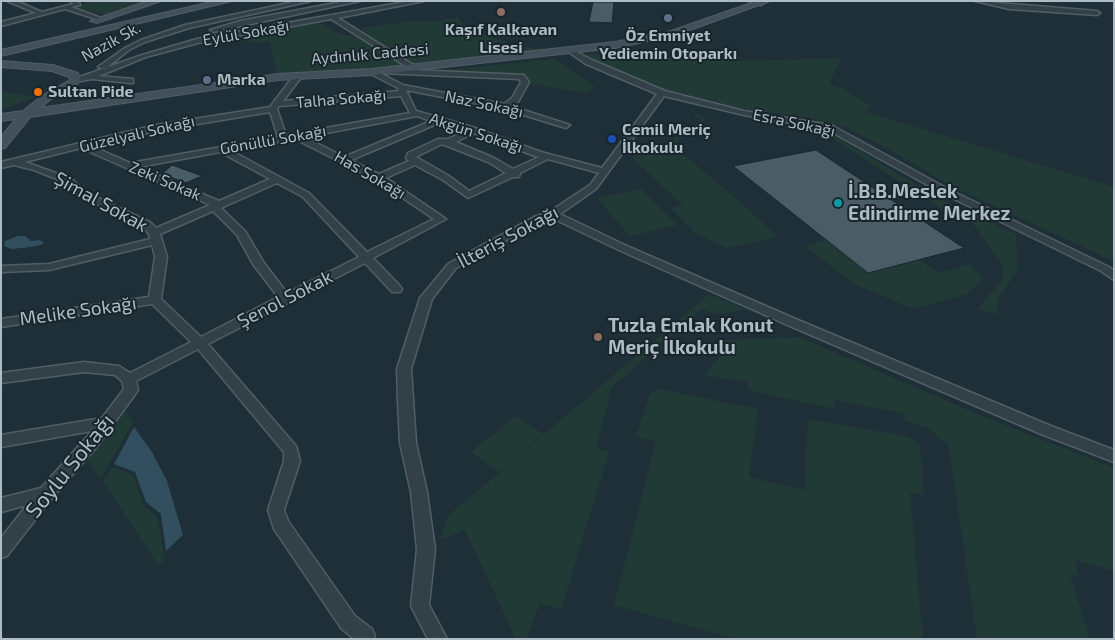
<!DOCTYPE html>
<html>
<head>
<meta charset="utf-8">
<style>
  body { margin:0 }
  #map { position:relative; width:1115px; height:640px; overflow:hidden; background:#1f2f37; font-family:"Exo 2",sans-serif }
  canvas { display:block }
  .frame { position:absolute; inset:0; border:2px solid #adbbc4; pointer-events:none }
</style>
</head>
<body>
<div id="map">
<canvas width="1115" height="640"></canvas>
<div class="frame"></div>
</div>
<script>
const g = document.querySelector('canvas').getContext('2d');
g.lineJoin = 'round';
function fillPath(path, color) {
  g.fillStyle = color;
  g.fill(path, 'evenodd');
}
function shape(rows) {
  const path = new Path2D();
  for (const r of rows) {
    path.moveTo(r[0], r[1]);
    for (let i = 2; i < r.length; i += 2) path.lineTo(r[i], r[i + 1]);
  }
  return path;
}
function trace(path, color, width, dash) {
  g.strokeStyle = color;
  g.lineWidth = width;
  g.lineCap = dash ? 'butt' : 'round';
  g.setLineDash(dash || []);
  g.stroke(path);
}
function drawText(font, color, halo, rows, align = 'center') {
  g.font = font + ' "Exo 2",sans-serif';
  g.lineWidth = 4;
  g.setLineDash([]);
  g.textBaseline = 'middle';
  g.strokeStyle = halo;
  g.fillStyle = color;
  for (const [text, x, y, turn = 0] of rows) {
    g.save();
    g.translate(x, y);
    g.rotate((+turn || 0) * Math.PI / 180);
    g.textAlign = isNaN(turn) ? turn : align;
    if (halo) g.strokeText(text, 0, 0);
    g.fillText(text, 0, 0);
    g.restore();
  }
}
fillPath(shape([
  [92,1,150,1,107,15,76,8],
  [458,17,467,29,507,42,506,44,544,50,372,70,277,75,270,42,205,42,318,22,334,31,349,36,364,32,361,28,406,22,440,21],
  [598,53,601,58,723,57,737,61,841,58,829,84,843,89,871,106,866,112,1114,187,1114,261,951,186,889,149,845,127,804,117,729,107,669,91,594,61,584,55],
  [555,59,595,87,585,93,529,83,521,75,440,73,439,71],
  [1,91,36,97,1,110],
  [696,114,707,118,672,145,733,196,778,237,727,248,695,233,671,208,683,205,632,158,640,147,656,153,669,143,702,119,693,115],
  [824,133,830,133,944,201,1016,234,1018,269,998,299,996,314,978,309,1004,277,1002,264,971,221,952,211,947,212],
  [641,189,677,225,630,236,597,198],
  [826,240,868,273,919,260,939,273,969,264,984,278,967,294,914,309,854,284,805,246],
  [709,294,747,310,714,314,702,309,612,387,596,448,609,452,561,609,540,603,526,639,516,639,465,530,440,540,448,516],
  [799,337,982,416,1114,468,1114,571,1075,560,1079,576,1070,575,1090,639,977,639,949,446,927,427,905,421,903,413,834,400,835,409,748,390,748,382,704,375,719,358,711,352,723,340],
  [659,389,758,409,749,477,804,490,808,419,909,437,920,446,924,495,910,493,923,639,736,639,614,605,656,441,636,436,650,394],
  [126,410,133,423,100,479,88,460],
  [516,416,543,434,499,472,471,452],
  [112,467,133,475,143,506,157,516,165,560,158,565,103,481]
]), '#223a36');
fillPath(shape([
  [18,236,25,236,31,241,39,240,44,242,41,245,31,247,12,249,4,246,5,241],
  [134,427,152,452,167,481,183,535,166,551,161,514,146,502,135,472,114,464]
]), '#324f5f');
const building = shape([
  [593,2,614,2,612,23,589,22,593,2],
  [816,150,964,248,868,273,733,166,816,150],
  [172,165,202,176,186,183,162,174,172,165]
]);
fillPath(building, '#4a5c66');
trace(building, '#1a272e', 1);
const street = shape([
  [7,1,16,1,42,12,73,4,70,1,78,1,80,5,71,7,104,19,99,20,65,9,1,26,1,22,36,13,7,1],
  [298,1,311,1,189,28,145,42,129,50,105,69,98,67,125,48,141,40,185,25,298,1],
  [346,1,360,1,213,32,210,30,240,21,346,1],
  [410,1,424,1,338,18,415,66,416,68,412,70,524,75,529,82,518,102,511,106,570,125,566,128,504,109,406,90,416,111,420,112,475,128,541,152,602,168,657,94,586,64,567,51,566,50,569,48,592,60,665,91,744,111,831,125,948,189,1109,267,1114,271,1114,280,1101,271,942,193,826,129,744,115,664,96,596,189,560,214,629,247,798,320,1051,426,1114,450,1114,462,1041,434,790,326,621,251,552,218,542,221,456,268,432,299,411,369,416,443,427,492,435,549,429,605,447,639,428,639,411,606,417,549,411,492,400,443,398,402,397,369,420,298,448,264,534,217,549,212,590,185,599,173,548,159,520,173,519,177,513,177,468,198,443,180,415,165,386,178,446,219,373,258,400,286,402,289,400,292,392,292,365,263,208,344,296,446,300,461,284,510,288,521,355,616,372,629,375,636,373,639,354,639,341,628,274,529,268,510,284,461,284,452,198,349,136,381,138,390,136,393,95,449,52,498,7,556,1,558,1,538,27,505,1,512,1,498,41,488,92,431,1,447,1,435,102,418,124,389,122,381,115,375,84,372,1,383,1,373,84,362,119,366,130,373,191,342,152,304,1,327,1,319,149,297,155,257,152,245,49,270,1,272,1,266,49,264,150,239,149,234,142,226,80,196,64,182,34,170,14,165,1,168,1,162,156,125,270,107,295,74,298,74,302,76,283,101,399,91,398,88,371,74,371,70,374,70,403,85,504,104,512,98,521,82,519,79,380,73,379,71,383,69,412,70,331,19,198,43,146,57,99,76,133,79,133,83,130,83,92,79,75,82,71,80,142,55,197,39,410,1],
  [401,96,410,113,286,135,277,109,279,106,401,96],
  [270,112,278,137,130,163,91,146,156,131,270,112],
  [417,116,431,121,344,157,305,137,417,116],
  [439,123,465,131,448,139,438,139,408,153,406,158,409,161,379,174,351,160,439,123],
  [473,133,535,156,539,157,513,169,494,158,456,142,473,133],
  [295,139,376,180,434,219,367,252,309,193,230,150,295,139],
  [442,144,488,162,506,173,469,191,449,176,416,157,442,144],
  [81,148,210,205,156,228,150,222,86,192,70,178,25,162,81,148],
  [220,152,270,179,219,201,139,167,220,152],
  [277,183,303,197,359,257,287,293,264,263,245,231,221,208,277,183],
  [213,211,237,235,253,264,278,297,201,337,161,299,167,257,160,234,213,211],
  [748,1,761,1,764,3,761,5,748,1],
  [975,1,1097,11,1100,13,1097,15,1009,9,975,1]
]);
const secondary = shape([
  [148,1,161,1,97,23,90,21,148,1],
  [216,1,232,1,1,56,1,50,216,1],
  [757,1,770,1,676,35,615,48,372,75,278,80,30,117,5,148,1,149,1,137,16,119,1,121,1,114,23,111,43,95,70,80,69,77,52,71,1,67,1,61,53,65,78,73,80,80,76,86,51,99,40,108,278,74,372,69,615,42,671,31,757,1]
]);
trace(street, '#505e65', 3);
trace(secondary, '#505e65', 2);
fillPath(street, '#334047');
fillPath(secondary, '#41505a');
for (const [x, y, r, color] of [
  [501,12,5,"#8d6e63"],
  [668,18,5,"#5c6f8a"],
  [207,80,5,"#5c6f8a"],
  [38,92,5,"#e8710a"],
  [612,139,5,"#1a4fb4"],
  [838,203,5,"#0f9aa8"],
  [598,337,5,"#8d6e63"]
]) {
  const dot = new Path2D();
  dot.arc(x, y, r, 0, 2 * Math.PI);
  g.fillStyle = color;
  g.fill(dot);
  trace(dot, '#18252b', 2);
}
drawText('bold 16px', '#adbbc4', '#18252b', [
  ["Kaşıf Kalkavan",501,30,"center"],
  ["Lisesi",501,48,"center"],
  ["Öz Emniyet",668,36,"center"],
  ["Yediemin Otoparkı",668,54,"center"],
  ["Marka",217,80],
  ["Sultan Pide",48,92],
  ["Cemil Meriç",622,130],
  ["İlkokulu",622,148]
], 'left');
drawText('16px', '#adbbc4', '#18252b', [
  ["Eylül Sokağı",246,33,-10],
  ["Nazik Sk.",111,42,-29],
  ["Aydınlık Caddesi",370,54,-5],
  ["Talha Sokağı",341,99,-5],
  ["Naz Sokağı",484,104,12],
  ["Esra Sokağı",794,123,12],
  ["Akgün Sokağı",476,133,18],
  ["Güzelyalı Sokağı",137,134,-13],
  ["Gönüllü Sokağı",273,140,-10],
  ["Has Sokağı",370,175,30],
  ["Zeki Sokak",165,181,23]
]);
drawText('bold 19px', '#adbbc4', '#18252b', [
  ["İ.B.B.Meslek",848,192],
  ["Edindirme Merkez",848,214],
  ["Tuzla Emlak Konut",608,326],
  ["Meriç İlkokulu",608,348]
], 'left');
drawText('19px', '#adbbc4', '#18252b', [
  ["Şimal Sokak",101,202,29],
  ["İlteriş Sokağı",508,237,-28],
  ["Şenol Sokak",285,299,-27],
  ["Melike Sokağı",78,311,-8]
]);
drawText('22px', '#adbbc4', '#18252b', [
  ["Soylu Sokağı",70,466,-51]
]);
</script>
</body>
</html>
